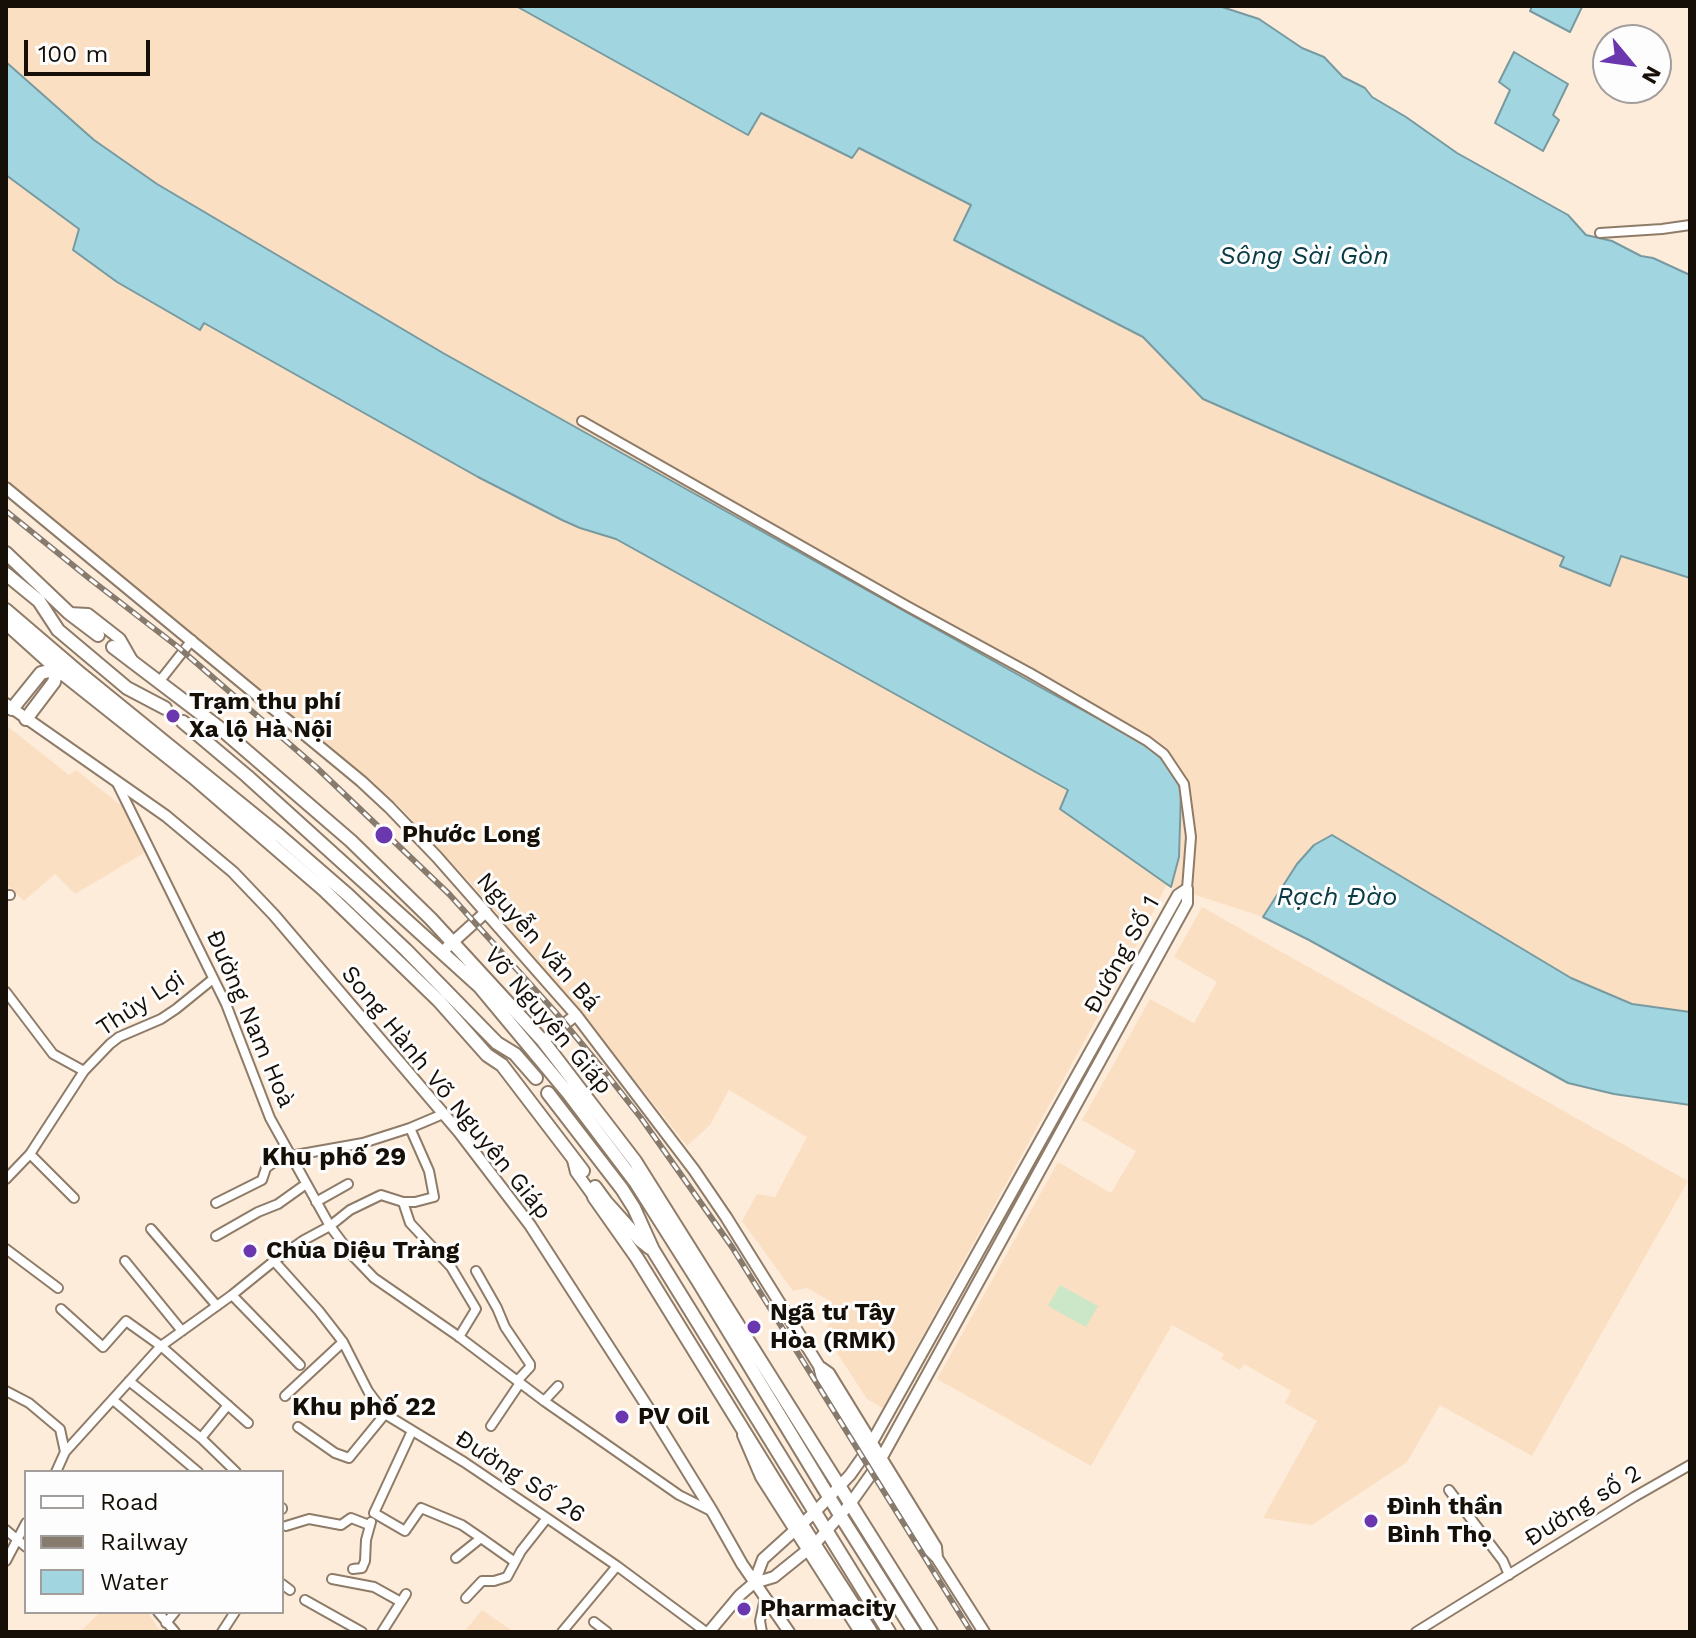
<!DOCTYPE html>
<html>
<head>
<meta charset="utf-8">
<style>
  body { margin:0 }
  #map { position:relative; width:1696px; height:1638px; overflow:hidden; background:#feecdb; font-family:"Work Sans",sans-serif }
  canvas { display:block }
  .frame { position:absolute; inset:0; border:8px solid #160f07; pointer-events:none }
  .legend { position:absolute; left:24px; top:1470px; width:260px; height:144px; box-sizing:border-box; background:#fdfdfd; border:2px solid #a19e9b; margin:0; padding:10px 14px; list-style:none; font-size:24px; color:#160f07 }
  .legend li { display:flex; align-items:center; gap:16px; height:40px }
  .legend b { width:40px; border:2px solid #a19e9b }
  .north { position:absolute; left:1592px; top:24px; width:80px; height:80px; box-sizing:border-box; background:#fdfdfd; border:2px solid #a19e9b; border-radius:50%; rotate:119deg; font-size:22px; font-weight:700; line-height:32px; text-align:center; color:#160f07 }
  .north::after { content:''; display:block; margin:auto; width:28px; height:36px; background:#6b37ae; clip-path:polygon(50% 0,100% 100%,50% 72%,0 100%) }
  .scale { position:absolute; left:24px; top:40px; width:126px; height:36px; box-sizing:border-box; border:4px solid #160f07; border-top:0; padding-left:10px; font-size:24px; line-height:28px; white-space:nowrap; color:#160f07; -webkit-text-stroke:6px #fdfdfd; paint-order:stroke }
</style>
</head>
<body>
<div id="map">
<canvas width="1696" height="1638"></canvas>
<div class="frame"></div>
<ul class="legend">
<li><b style="height:10px;background:#fff"></b>Road</li>
<li><b style="height:10px;background:#877b6e"></b>Railway</li>
<li><b style="height:22px;background:#a1d6e1"></b>Water</li>
</ul>
<div class="north">N</div>
<div class="scale">100 m</div>
</div>
<script>
const g = document.querySelector('canvas').getContext('2d');
g.lineJoin = 'round';
function fillPath(path, color) {
  g.fillStyle = color;
  g.fill(path, 'evenodd');
}
function shape(rows) {
  const path = new Path2D();
  for (const r of rows) {
    path.moveTo(r[0], r[1]);
    for (let i = 2; i < r.length; i += 2) path.lineTo(r[i], r[i + 1]);
  }
  return path;
}
function trace(path, color, width, dash) {
  g.strokeStyle = color;
  g.lineWidth = width;
  g.lineCap = dash ? 'butt' : 'round';
  g.setLineDash(dash || []);
  g.stroke(path);
}
function drawText(font, color, halo, rows, align = 'center') {
  g.font = font + ' "Work Sans",sans-serif';
  g.lineWidth = 6;
  g.setLineDash([]);
  g.textBaseline = 'middle';
  g.strokeStyle = halo;
  g.fillStyle = color;
  for (const [text, x, y, turn = 0] of rows) {
    g.save();
    g.translate(x, y);
    g.rotate((+turn || 0) * Math.PI / 180);
    g.textAlign = isNaN(turn) ? turn : align;
    if (halo) g.strokeText(text, 0, 0);
    g.fillText(text, 0, 0);
    g.restore();
  }
}
fillPath(shape([
  [6,6,516,6,747,135,760,112,852,158,858,148,971,205,954,240,1143,337,1203,399,1564,558,1561,566,1610,586,1621,556,1690,578,1690,1012,1632,1004,1571,978,1332,835,1297,864,1263,917,1171,887,1179,857,1181,835,1179,784,1172,772,1146,744,1049,692,443,353,157,184,94,140,8,65,6,62],
  [6,175,79,229,73,250,117,282,199,329,203,323,580,528,616,539,1069,790,1060,810,1167,884,1130,958,883,1408,867,1399,826,1336,832,1302,807,1288,793,1291,742,1221,757,1194,775,1197,807,1137,729,1090,710,1125,687,1146,577,1007,474,887,400,807,6,479],
  [6,725,69,775,76,770,126,809,149,850,75,894,55,874,24,901,6,884],
  [1202,907,1688,1181,1532,1456,1440,1405,1407,1462,1312,1525,1263,1518,1317,1421,1285,1403,1291,1391,1244,1364,1240,1370,1221,1359,1224,1354,1172,1325,1091,1466,937,1379,1058,1162,1111,1193,1136,1151,1082,1120,1150,999,1194,1023,1217,982,1174,957],
  [482,1610,514,1632,464,1632],
  [100,1612,148,1612,158,1628,163,1632,80,1632]
]), '#fadfc3');
fillPath(shape([
  [1060,1285,1098,1306,1086,1327,1048,1306]
]), '#cce6c8');
const water = shape([
  [516,6,1219,6,1259,19,1302,48,1324,57,1343,77,1365,88,1372,97,1406,117,1457,153,1568,215,1586,235,1612,241,1641,256,1653,258,1690,275,1690,578,1621,556,1610,586,1560,566,1564,557,1203,399,1143,337,954,240,971,205,859,148,852,158,761,113,748,135,516,6],
  [1532,6,1580,6,1582,7,1570,32,1530,11,1532,6],
  [1514,52,1568,84,1553,115,1559,120,1543,151,1495,123,1510,90,1499,82,1514,52],
  [6,62,94,140,157,184,443,353,1049,692,1146,744,1164,761,1179,784,1181,792,1179,857,1171,887,1060,809,1068,790,616,539,580,528,562,520,478,477,204,323,200,330,117,282,73,250,79,229,6,175,6,62],
  [1332,835,1571,978,1632,1004,1690,1012,1690,1105,1614,1094,1568,1083,1309,940,1263,917,1297,864,1314,845,1332,835]
]);
fillPath(water, '#a1d6e1');
trace(water, '#779aa0', 2);
trace(shape([
  [165,708,183,722]
]), '#dbcbbb', 12, [12, 6]);
const minor = shape([
  [1600,233,1662,229,1690,225],
  [582,421,907,606,1030,673,1147,741,1164,754,1184,784,1191,837,1187,889],
  [159,682,192,640],
  [117,783,226,1004,270,1118,330,1226,350,1253,374,1278,458,1336,544,1401,679,1495,711,1511],
  [6,895,10,895],
  [6,992,53,1054,84,1071],
  [30,1154,74,1198],
  [290,1156,363,1143,410,1128,443,1114],
  [6,1179,30,1154,84,1071,110,1044,119,1037,161,1019,176,1009,213,979],
  [316,1202,348,1184],
  [403,1202,410,1223,451,1267,476,1309,459,1337],
  [216,1203,262,1180,266,1168,288,1152],
  [151,1229,217,1306],
  [216,1236,258,1212,278,1204,306,1184],
  [6,1249,58,1288],
  [125,1261,182,1331],
  [274,1261,319,1311,343,1342,368,1391,385,1414,464,1462,547,1518,617,1566,706,1632],
  [476,1271,497,1308,505,1327,530,1364,530,1367,517,1381],
  [232,1295,300,1365],
  [61,1309,103,1347,126,1321,161,1346,248,1423],
  [129,1381,201,1438,236,1472],
  [6,1391,29,1403,60,1429,65,1452],
  [285,1396,343,1342],
  [113,1400,198,1472],
  [544,1401,558,1386],
  [491,1426,520,1383],
  [298,1427,335,1453,349,1458,385,1414],
  [412,1431,374,1513,405,1531,421,1508,462,1525,481,1538,456,1558],
  [201,1438,228,1405],
  [56,1472,65,1452,161,1346,232,1295,274,1261,304,1240,330,1226,350,1210,381,1195,403,1202,415,1202,434,1197,429,1171,410,1128],
  [1449,1490,1503,1561,1509,1575],
  [282,1508,282,1509],
  [286,1526,309,1519,341,1525,351,1518,369,1525],
  [6,1530,26,1547],
  [481,1538,515,1562],
  [6,1561,26,1523],
  [353,1569,362,1568,365,1561,366,1540,371,1522],
  [332,1579,374,1587,401,1602],
  [282,1584,290,1590],
  [466,1598,482,1581,494,1581,507,1577,521,1551,547,1518],
  [305,1600,362,1632],
  [158,1612,175,1632],
  [594,1622,607,1632],
  [166,1623,175,1612],
  [222,1632,235,1612],
  [382,1632,406,1594],
  [562,1632,617,1566],
  [762,1632,760,1621,765,1598],
  [1416,1632,1634,1497,1690,1465]
]);
const major = shape([
  [6,488,361,781,389,807,437,857,576,1015,694,1170,726,1217,819,1366,822,1378,930,1551,937,1558,984,1632],
  [69,613,88,614,120,639,132,660],
  [6,704,166,816,233,872,274,915,459,1132,530,1225,654,1417,712,1511,742,1564,789,1632],
  [442,952,486,912],
  [543,1041,576,1015],
  [573,1160,576,1172,594,1197,598,1199],
  [819,1366,829,1373,936,1547,937,1558],
  [743,1435,761,1477,860,1632],
  [754,1583,763,1559,815,1512,850,1475,867,1451,1178,895,1187,889],
  [709,1632,740,1595,754,1583,774,1577,815,1544,850,1504,877,1466,1187,903,1187,889]
]);
const highway = shape([
  [6,553,69,613,98,635],
  [6,574,39,601,58,630,127,688,165,708],
  [6,610,82,675,280,836,348,895,406,950,497,1043,515,1054,536,1078],
  [6,623,57,669,193,777,324,890,439,1001,487,1055,502,1065,583,1171],
  [113,647,221,729,351,841,431,919,543,1041,635,1161,931,1632],
  [12,709,41,673,57,669,54,682,26,719],
  [183,722,247,776,479,986,568,1093,636,1183,698,1281,840,1515,914,1632],
  [548,1093,622,1189,634,1208,653,1250,889,1632],
  [595,1187,606,1202,640,1240,650,1248],
  [594,1197,637,1258,802,1525,871,1632]
]);
trace(minor, '#8e7b68', 12);
trace(major, '#8e7b68', 14);
trace(highway, '#8e7b68', 16);
trace(minor, '#fff', 8);
trace(major, '#fff', 10);
trace(highway, '#fff', 12);
const rail = shape([
  [6,511,90,579,178,647,316,767,449,894,557,1014,601,1067,641,1118,732,1247,971,1632]
]);
trace(rail, '#877b6e', 6);
trace(rail, '#fdfdfd', 3, [9]);
for (const [x, y, r, color] of [
  [173,716,8,"#6b37ae"],
  [384,835,10,"#6b37ae"],
  [250,1251,8,"#6b37ae"],
  [754,1327,8,"#6b37ae"],
  [622,1417,8,"#6b37ae"],
  [1371,1521,8,"#6b37ae"],
  [744,1609,8,"#6b37ae"]
]) {
  const dot = new Path2D();
  dot.arc(x, y, r, 0, 2 * Math.PI);
  g.fillStyle = color;
  g.fill(dot);
  trace(dot, '#fdfdfd', 3);
}
drawText('bold 24px', '#160f07', '#fdfdfd', [
  ["Trạm thu phí",189,702],
  ["Xa lộ Hà Nội",189,730],
  ["Phước Long",402,835],
  ["Chùa Diệu Tràng",266,1251],
  ["Ngã tư Tây",770,1313],
  ["Hòa (RMK)",770,1341],
  ["PV Oil",638,1417],
  ["Đình thần",1387,1507],
  ["Bình Thọ",1387,1535],
  ["Pharmacity",760,1609]
], 'left');
drawText('24px', '#160f07', '#fdfdfd', [
  ["Nguyễn Văn Bá",538,942,49],
  ["Đường Số 1",1122,955,-61],
  ["Thủy Lợi",141,1004,-33],
  ["Đường Nam Hoà",250,1019,67],
  ["Võ Nguyên Giáp",548,1021,50],
  ["Song Hành Võ Nguyên Giáp",446,1093,51],
  ["Đường Số 26",520,1477,33],
  ["Đường số 2",1583,1506,-32]
]);
drawText('italic 26px', '#093b44', '#fdfdfd', [
  ["Sông Sài Gòn",1304,256],
  ["Rạch Đào",1337,897]
]);
drawText('bold 26px', '#160f07', '#fdfdfd', [
  ["Khu phố 29",334,1157],
  ["Khu phố 22",364,1407]
]);
</script>
</body>
</html>
